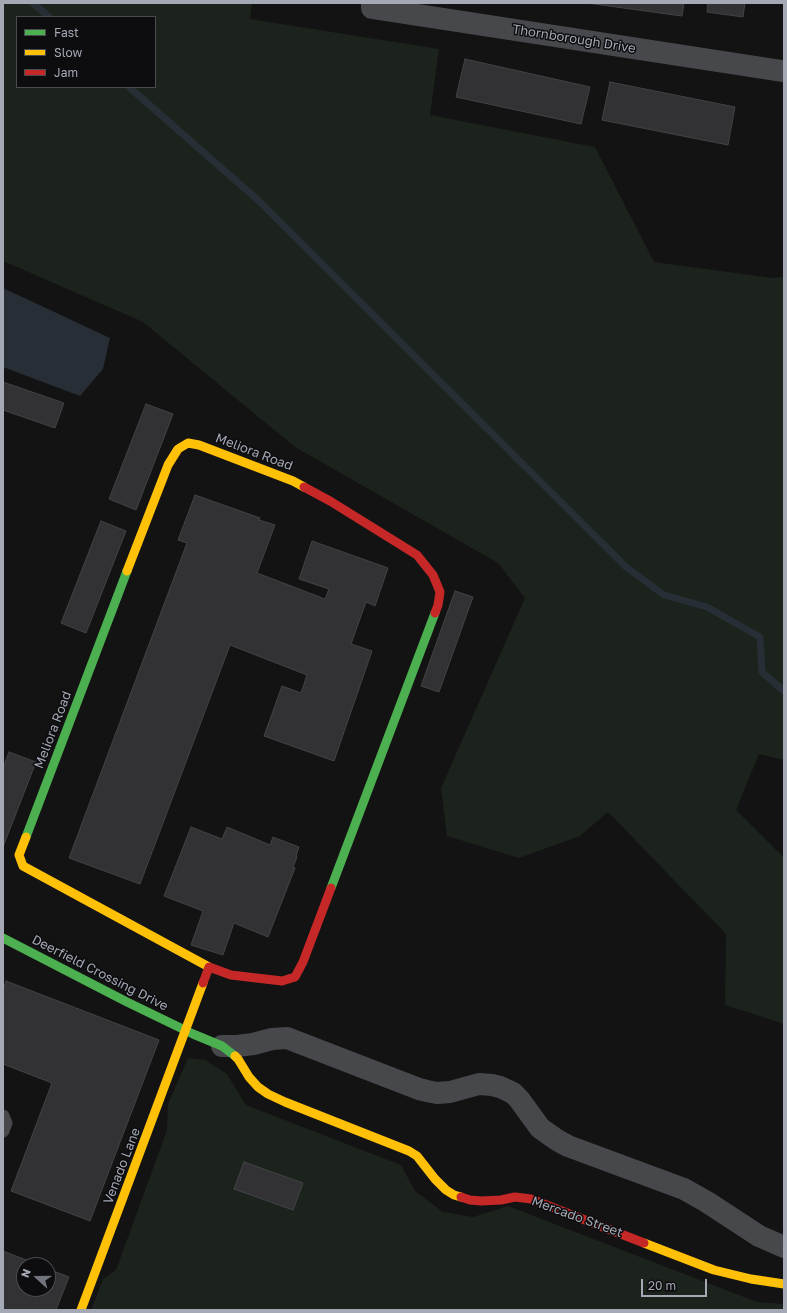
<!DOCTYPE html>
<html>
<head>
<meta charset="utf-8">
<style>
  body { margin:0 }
  #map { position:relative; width:787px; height:1313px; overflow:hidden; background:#131313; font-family:"Golos Text",sans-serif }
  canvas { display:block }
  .frame { position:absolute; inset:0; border:4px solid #a4a9b5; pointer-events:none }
  .legend { position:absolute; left:16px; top:16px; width:140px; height:72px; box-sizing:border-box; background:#0d0d0f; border:1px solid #494b51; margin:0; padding:5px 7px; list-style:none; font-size:12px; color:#a4a9b5 }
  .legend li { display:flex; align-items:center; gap:8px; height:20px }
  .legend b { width:20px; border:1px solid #494b51 }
  .north { position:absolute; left:16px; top:1257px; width:40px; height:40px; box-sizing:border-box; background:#0d0d0f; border:1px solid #494b51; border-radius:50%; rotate:291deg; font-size:11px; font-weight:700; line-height:16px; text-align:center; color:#a4a9b5 }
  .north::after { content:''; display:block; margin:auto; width:14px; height:18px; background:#71747c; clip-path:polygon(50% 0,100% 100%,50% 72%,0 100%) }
  .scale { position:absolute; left:641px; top:1279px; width:66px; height:18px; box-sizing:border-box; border:2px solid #a4a9b5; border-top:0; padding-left:5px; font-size:12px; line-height:14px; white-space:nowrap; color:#a4a9b5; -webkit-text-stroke:3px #0d0d0f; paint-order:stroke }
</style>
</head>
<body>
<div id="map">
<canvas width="787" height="1313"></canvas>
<div class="frame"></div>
<ul class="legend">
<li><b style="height:5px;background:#4caf50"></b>Fast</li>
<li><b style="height:5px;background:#ffc107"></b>Slow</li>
<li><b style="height:5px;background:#c62828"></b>Jam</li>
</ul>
<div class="north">N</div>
<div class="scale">20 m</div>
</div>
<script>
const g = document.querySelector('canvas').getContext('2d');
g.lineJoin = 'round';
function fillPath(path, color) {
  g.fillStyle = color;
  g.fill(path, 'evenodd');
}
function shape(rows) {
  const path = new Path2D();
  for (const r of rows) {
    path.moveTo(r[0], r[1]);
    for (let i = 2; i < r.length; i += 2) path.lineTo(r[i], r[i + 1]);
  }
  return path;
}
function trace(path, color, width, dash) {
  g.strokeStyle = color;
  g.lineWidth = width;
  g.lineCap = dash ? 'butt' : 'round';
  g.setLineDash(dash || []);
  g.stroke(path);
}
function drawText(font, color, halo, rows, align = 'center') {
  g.font = font + ' "Golos Text",sans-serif';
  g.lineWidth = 3;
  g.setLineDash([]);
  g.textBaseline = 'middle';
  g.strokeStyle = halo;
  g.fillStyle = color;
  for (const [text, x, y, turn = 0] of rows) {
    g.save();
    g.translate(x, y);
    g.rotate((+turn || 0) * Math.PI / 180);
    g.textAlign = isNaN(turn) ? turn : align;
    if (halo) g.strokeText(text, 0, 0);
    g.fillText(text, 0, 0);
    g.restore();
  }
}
fillPath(shape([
  [3,3,252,3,250,19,439,49,430,115,595,147,654,262,773,278,784,277,784,760,759,754,736,810,784,858,784,1024,725,1005,726,934,608,812,580,836,519,858,447,836,441,788,525,598,498,563,295,447,143,322,3,261],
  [17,17,155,17,155,87,17,87],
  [188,1058,205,1060,227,1074,246,1105,401,1165,415,1191,443,1212,473,1217,508,1206,757,1302,784,1304,784,1310,91,1310,103,1279,116,1270,167,1130,168,1104]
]), '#1c221c');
fillPath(shape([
  [3,288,110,338,103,369,80,396,3,367]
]), '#272e35');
trace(shape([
  [33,3,49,17],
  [129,87,259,201,626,567,664,595,707,607,760,637,762,672,784,691]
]), '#272e35', 7);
const building = shape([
  [587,3,684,3,682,16,587,3],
  [708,3,745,3,743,17,707,12,708,3],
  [465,59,590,87,581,124,456,97,465,59],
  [610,82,735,107,728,145,602,120,610,82],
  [3,382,64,403,55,428,3,410,3,382],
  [146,404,173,414,136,510,109,499,146,404],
  [195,495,260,518,259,520,275,525,257,573,325,599,329,589,299,579,312,541,388,568,375,606,366,602,351,644,372,651,334,761,264,736,282,686,301,693,307,675,230,645,140,884,69,858,187,543,178,540,195,495],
  [101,521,126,531,86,633,61,623,101,521],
  [455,591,473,597,439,692,421,686,455,591],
  [9,752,36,762,3,847,3,768,9,752],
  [191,827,222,839,227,827,270,845,273,837,299,847,296,856,297,857,293,867,295,868,268,937,234,923,223,955,191,945,203,911,164,896,191,827],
  [6,981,159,1040,90,1221,11,1191,52,1083,3,1064,3,990,6,981],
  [244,1162,303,1183,293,1210,234,1189,244,1162],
  [3,1251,39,1265,24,1265,24,1289,48,1289,48,1269,69,1277,56,1310,3,1310,3,1251]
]);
fillPath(building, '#323234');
trace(building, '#424347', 1);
trace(shape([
  [3,1116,6,1123,3,1131]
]), '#47484c', 13);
trace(shape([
  [372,3,372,8,782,71],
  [222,1046,237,1046,253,1044,272,1039,287,1038,419,1089,427,1091,437,1093,450,1092,479,1084,492,1085,500,1087,513,1093,519,1099,540,1128,557,1140,568,1146,684,1189,707,1202,759,1236,784,1247]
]), '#47484c', 22);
trace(shape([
  [26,837,127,571],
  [331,888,435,613],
  [3,938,127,1002,193,1034,222,1046,235,1056]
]), '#4caf50', 9);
trace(shape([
  [127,571,168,465,178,449,188,443,199,445,293,481,304,487],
  [26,837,19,855,23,866,209,967],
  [235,1056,238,1059,249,1077,258,1087,268,1094,285,1102,409,1151,417,1156,435,1179,446,1190,454,1195,461,1197],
  [644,1243,714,1270,751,1279,784,1284],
  [81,1310,203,983]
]), '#ffc107', 9);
trace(shape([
  [304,487,330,501,417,555,433,575,440,592,438,605,435,613],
  [203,983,209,967,231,975,282,981,295,977,303,962,331,888],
  [461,1197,470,1200,481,1201,501,1200,515,1197,531,1199,644,1243]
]), '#c62828', 9);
drawText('13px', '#a4a9b5', '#0d0d0f', [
  ["Thornborough Drive",574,39,9],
  ["Meliora Road",254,452,21],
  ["Meliora Road",53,730,-69],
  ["Deerfield Crossing Drive",100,973,27],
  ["Venado Lane",122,1166,-69],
  ["Mercado Street",577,1217,20]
]);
</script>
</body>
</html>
